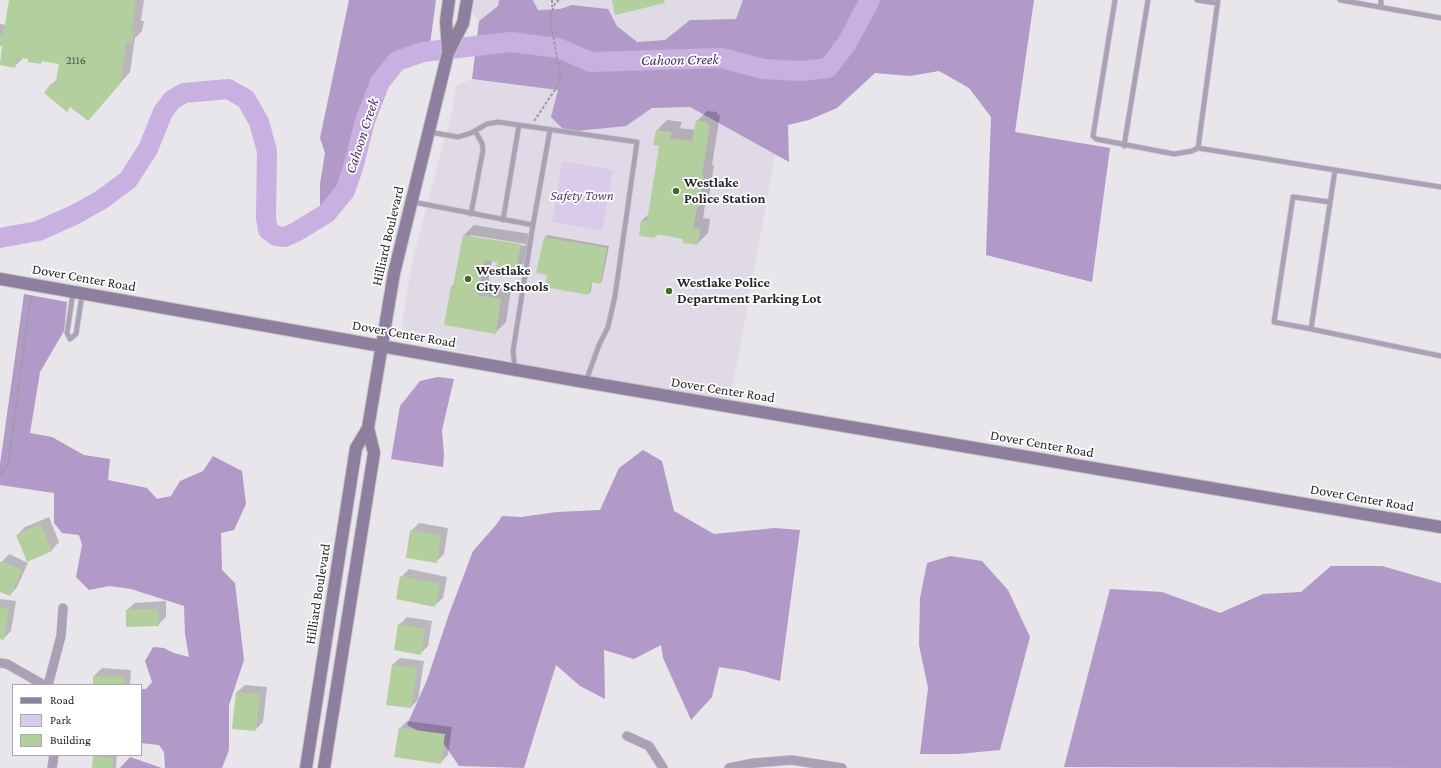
<!DOCTYPE html>
<html>
<head>
<meta charset="utf-8">
<style>
  body { margin:0 }
  #map { position:relative; width:1441px; height:768px; overflow:hidden; background:#e8e5eb; font-family:"Crimson Pro",serif }
  canvas { display:block }
  .legend { position:absolute; left:12px; top:684px; width:130px; height:72px; box-sizing:border-box; background:#fff; border:1px solid #a9a9a9; margin:0; padding:5px 7px; list-style:none; font-size:12px; color:#282729 }
  .legend li { display:flex; align-items:center; gap:8px; height:20px }
  .legend b { width:20px; border:1px solid #a9a9a9 }
</style>
</head>
<body>
<div id="map">
<canvas width="1441" height="768"></canvas>
<ul class="legend">
<li><b style="height:5px;background:#8e7f9e"></b>Road</li>
<li><b style="height:11px;background:#dacbea"></b>Park</li>
<li><b style="height:11px;background:#b4cf9e"></b>Building</li>
</ul>
</div>
<script>
const g = document.querySelector('canvas').getContext('2d');
g.lineJoin = 'round';
function fillPath(path, color) {
  g.fillStyle = color;
  g.fill(path, 'evenodd');
}
function shape(rows) {
  const path = new Path2D();
  for (const r of rows) {
    path.moveTo(r[0], r[1]);
    for (let i = 2; i < r.length; i += 2) path.lineTo(r[i], r[i + 1]);
  }
  return path;
}
function trace(path, color, width, dash) {
  g.strokeStyle = color;
  g.lineWidth = width;
  g.lineCap = dash ? 'butt' : 'round';
  g.setLineDash(dash || []);
  g.stroke(path);
}
function drawText(font, color, halo, rows, align = 'center') {
  g.font = font + ' "Crimson Pro",serif';
  g.lineWidth = 3.5;
  g.setLineDash([]);
  g.textBaseline = 'middle';
  g.strokeStyle = halo;
  g.fillStyle = color;
  for (const [text, x, y, turn = 0] of rows) {
    g.save();
    g.translate(x, y);
    g.rotate((+turn || 0) * Math.PI / 180);
    g.textAlign = isNaN(turn) ? turn : align;
    if (halo) g.strokeText(text, 0, 0);
    g.fillText(text, 0, 0);
    g.restore();
  }
}
fillPath(shape([
  [473,0,499,0,498,6,479,21,471,13],
  [533,0,743,0,736,19,690,20,665,40,637,42,617,26,607,9,572,5,560,9,538,10],
  [472,79,559,90,626,126,652,108,690,107,775,154,730,402,446,349,412,340,402,325,412,262,454,103,456,85]
]), '#e0dae7');
fillPath(shape([
  [562,161,613,170,602,231,552,222]
]), '#dacbea');
fillPath(shape([
  [349,0,436,0,430,44,423,52,397,61,380,82,365,121,353,168,345,191,327,213,320,212,320,184,325,153,320,138],
  [499,0,533,0,538,10,560,9,572,5,608,9,617,26,637,42,665,40,690,20,736,19,743,0,1034,0,1015,132,1110,148,1092,282,986,255,991,117,969,88,939,71,910,76,875,73,837,108,809,120,788,125,789,162,690,107,652,108,626,126,566,132,551,117,558,90,472,79,479,21,498,6],
  [24,294,67,302,64,331,40,372,30,433,52,437,84,455,110,459,108,480,147,488,157,499,171,496,180,481,203,471,213,456,242,471,246,504,234,530,221,533,222,570,235,583,244,660,229,705,229,750,222,768,165,768,164,752,159,745,141,743,141,689,146,689,152,682,145,661,153,647,164,648,174,653,189,657,185,634,184,606,131,589,109,586,89,590,76,577,82,545,79,535,62,533,54,523,54,493,0,485,0,464],
  [438,377,454,379,442,430,444,455,443,467,391,459,400,406,420,381],
  [643,450,662,461,674,511,714,534,775,528,800,530,780,681,744,671,719,667,712,697,691,720,663,658,661,645,634,659,604,650,605,699,580,686,556,665,524,768,459,766,444,744,407,725,427,680,449,614,473,551,496,525,502,516,521,517,557,512,600,510,619,468],
  [950,556,982,561,1008,590,1030,637,1000,750,958,754,920,754,928,688,919,645,920,598,927,563],
  [1331,566,1382,566,1441,583,1441,768,1064,767,1110,589,1162,592,1220,613,1263,594,1301,592],
  [130,757,162,768,120,768]
]), '#b199c8');
fillPath(shape([
  [10,0,144,0,141,21,144,21,142,31,135,38,130,72,88,120,52,84,58,78,60,64,43,60,40,63,24,57,14,67,0,64,3,46,0,45,0,24,6,25],
  [707,111,717,112,717,114,720,115,712,165,714,165,709,196,706,199,703,218,710,219,708,233,697,244,684,238,658,234,654,237,642,220,649,214,660,145,654,144,657,130,667,120,682,122,680,128,695,130,697,121],
  [474,225,530,234,526,261,515,271,498,261,492,260,488,285,511,289,506,322,495,333,452,286,455,283,464,235],
  [471,235,526,244,525,246,471,237],
  [547,235,609,246,602,281,600,283,592,282,591,292,588,294,549,274,545,237],
  [49,517,59,542,52,550,27,560,17,535,25,527],
  [419,523,448,528,444,554,436,562,411,531],
  [9,554,28,563,17,587,10,595,0,590,0,564],
  [409,569,447,577,443,598,435,605,401,577],
  [0,599,16,601,11,631,3,639,0,638],
  [166,601,166,617,158,625,127,610,135,603],
  [407,617,432,621,428,646,420,654,399,625],
  [400,658,424,661,418,700,411,707,392,665],
  [102,668,131,670,130,685,94,685,94,676],
  [245,685,267,687,263,722,255,730,237,692],
  [407,721,452,727,448,755,440,763,400,728],
  [95,755,117,755,116,768,93,768]
]), '#0003');
trace(shape([
  [0,238,38,231,74,215,101,200,128,180,148,149,163,112,172,100,184,93,228,89,246,99,259,122,267,151,266,218,268,230,276,236,285,237,296,232,327,213,345,191,353,168,365,121,380,82,397,61,423,52,511,42,558,48,591,62,722,58,763,69,801,71,828,68,847,43,870,0]
]), '#c8b0e1', 20);
fillPath(shape([
  [9,0,136,0,131,31,134,31,132,43,126,42,120,84,88,121,70,107,67,112,44,93,51,83,55,87,59,64,41,61,41,64,28,62,28,59,17,57,15,68,0,65,2,46,0,46,0,36,3,36],
  [612,0,664,0,665,3,615,15],
  [696,120,708,122,707,125,710,125,702,175,704,175,699,207,697,207,693,228,700,229,698,245,683,243,683,239,656,234,655,238,639,236,641,220,647,221,659,146,653,145,656,130,672,132,670,138,692,141],
  [463,235,521,244,516,272,496,269,497,262,484,260,478,295,501,299,496,334,444,325,451,286,453,286],
  [544,237,607,248,600,284,591,282,589,295,545,287,547,275,536,273],
  [41,524,52,551,27,562,16,535],
  [410,530,441,535,437,563,406,558],
  [0,561,22,570,10,596,0,592],
  [400,576,440,584,435,607,396,599],
  [0,607,9,609,4,640,0,639],
  [158,609,159,626,126,627,126,610],
  [398,624,425,629,421,655,394,650],
  [392,665,417,668,411,708,386,705],
  [93,676,124,677,124,685,93,685],
  [236,692,260,695,256,731,232,729],
  [399,728,445,734,441,764,394,757],
  [93,756,113,758,112,768,92,768]
]), '#b4cf9e');
const lane = shape([
  [1115,0,1093,136,1096,139,1174,154,1192,151,1198,148,1441,187],
  [1197,0,1216,3],
  [1340,0,1441,18],
  [1381,0,1381,7],
  [429,132,458,137,471,133,487,124,498,122,637,142,615,296,608,327,599,345,586,381],
  [1124,146,1148,0],
  [1198,148,1218,0],
  [413,202,533,225,550,130],
  [1330,202,1293,197,1274,322,1311,329,1335,170],
  [471,214,483,150,482,143,475,131],
  [503,220,519,125],
  [73,293,67,333,70,339,76,334,82,295],
  [1311,329,1441,356],
  [515,368,513,351,533,225]
]);
const street = shape([
  [0,663,7,664,44,685],
  [48,685,61,636,63,608],
  [627,736,649,746,663,768],
  [52,768,54,755],
  [729,768,754,763,792,760,842,768]
]);
const secondary = shape([
  [448,51,446,21,449,0],
  [0,279,585,382,1441,527],
  [306,768,356,448,368,428],
  [324,768,374,453,368,428,394,273,448,53,463,23,467,0]
]);
trace(lane, '#c5c3c8', 6);
trace(street, '#c5c3c8', 10);
trace(secondary, '#c5c3c8', 14);
trace(shape([
  [552,0,552,7],
  [534,121,561,81,550,17,555,3,559,0],
  [0,474,8,465,31,296]
]), '#9d9ba0', 2, [3, 2]);
trace(lane, '#aba1b6', 4.5);
trace(street, '#aba1b6', 9);
trace(secondary, '#8e7f9e', 12);
for (const [x, y, r, color] of [
  [676,191,4,"#476b23"],
  [468,279,4,"#476b23"],
  [669,291,4,"#476b23"]
]) {
  const dot = new Path2D();
  dot.arc(x, y, r, 0, 2 * Math.PI);
  g.fillStyle = color;
  g.fill(dot);
  trace(dot, '#fff', 1.5);
}
drawText('12px', '#4b5146', null, [
  ["2116",76,60]
]);
drawText('bold 14px', '#282729', '#fff', [
  ["Westlake",684,183],
  ["Police Station",684,199],
  ["Westlake",476,271],
  ["City Schools",476,287],
  ["Westlake Police",677,283],
  ["Department Parking Lot",677,299]
], 'left');
drawText('italic 14px', '#5b3a76', '#fff', [
  ["Safety Town",582,196]
]);
drawText('14px', '#282729', '#fff', [
  ["Hilliard Boulevard",388,236,-77],
  ["Dover Center Road",84,278,10],
  ["Dover Center Road",404,334,10],
  ["Dover Center Road",723,390,9],
  ["Dover Center Road",1042,444,10],
  ["Dover Center Road",1362,498,10],
  ["Hilliard Boulevard",318,594,-81]
]);
drawText('italic 15px', '#4e2d68', '#fff', [
  ["Cahoon Creek",680,60,-1],
  ["Cahoon Creek",362,136,-72]
]);
</script>
</body>
</html>
